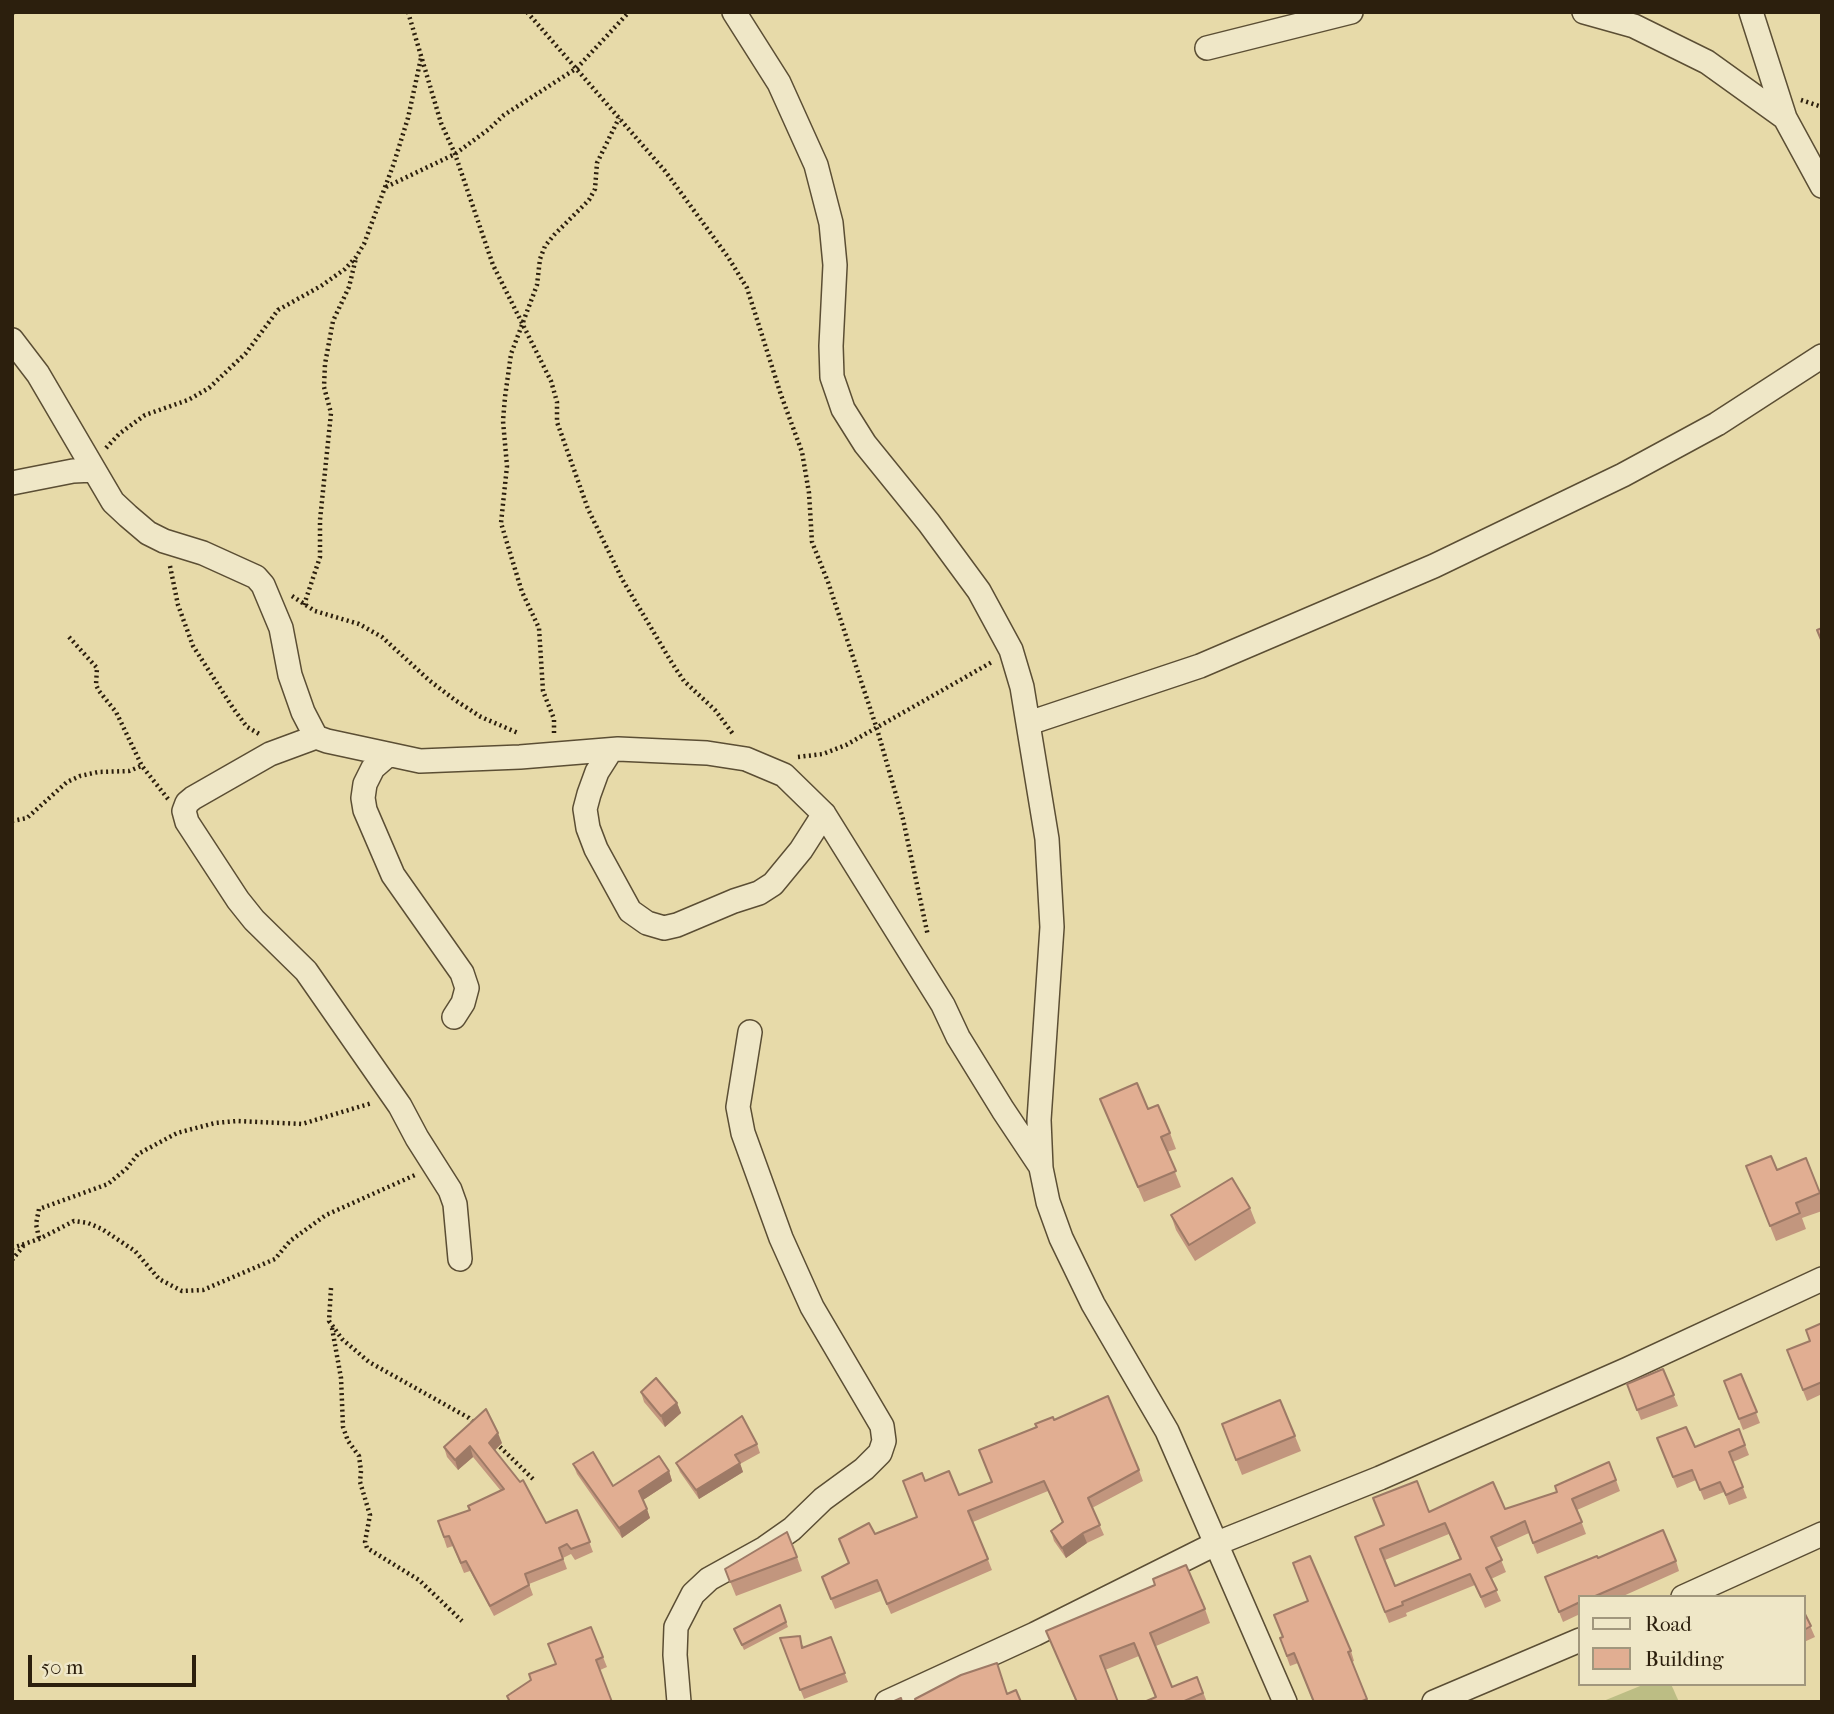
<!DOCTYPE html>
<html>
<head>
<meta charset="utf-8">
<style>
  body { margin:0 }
  #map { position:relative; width:1834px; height:1714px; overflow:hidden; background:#e7daa9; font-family:"IM FELL French Canon",serif }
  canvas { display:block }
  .frame { position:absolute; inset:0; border:14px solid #2c1f0d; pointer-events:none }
  .legend { position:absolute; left:1578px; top:1595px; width:228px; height:91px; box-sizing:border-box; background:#efe7c7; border:2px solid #a1977d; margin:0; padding:9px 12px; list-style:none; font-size:21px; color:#2c1f0d }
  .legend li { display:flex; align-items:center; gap:14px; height:35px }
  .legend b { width:35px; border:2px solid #a1977d }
  .scale { position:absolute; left:28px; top:1655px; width:168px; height:32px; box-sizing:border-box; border:4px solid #2c1f0d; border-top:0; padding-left:9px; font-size:21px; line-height:24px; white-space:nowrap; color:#2c1f0d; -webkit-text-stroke:5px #efe7c7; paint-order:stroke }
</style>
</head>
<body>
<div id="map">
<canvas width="1834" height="1714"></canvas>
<div class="frame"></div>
<ul class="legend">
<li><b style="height:9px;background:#efe7c7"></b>Road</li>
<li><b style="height:19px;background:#e1ae92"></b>Building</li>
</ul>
<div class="scale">50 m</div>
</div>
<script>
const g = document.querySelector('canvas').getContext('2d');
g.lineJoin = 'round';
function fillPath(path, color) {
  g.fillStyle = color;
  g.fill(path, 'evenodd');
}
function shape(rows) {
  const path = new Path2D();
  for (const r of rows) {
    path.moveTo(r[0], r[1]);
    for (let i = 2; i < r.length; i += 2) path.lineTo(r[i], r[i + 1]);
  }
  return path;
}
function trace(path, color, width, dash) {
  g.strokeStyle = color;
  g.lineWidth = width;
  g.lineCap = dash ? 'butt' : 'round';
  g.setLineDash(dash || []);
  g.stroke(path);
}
fillPath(shape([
  [1645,1684,1671,1684,1679,1702,1601,1702]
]), '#bcbd84');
const minor = shape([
  [734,12,779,83,816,165,831,223,835,265,831,346,832,377,843,409,865,444,929,523,979,591,1011,650,1022,687,1047,839,1052,927,1039,1120,1041,1168,1048,1202,1061,1238,1093,1304,1167,1431,1285,1702],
  [1584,12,1634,26,1707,62,1785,118],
  [1751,12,1785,118,1822,186],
  [1207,48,1351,12],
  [12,340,38,374,103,485,113,502,128,516,148,533,164,541,203,553,256,577,263,585,281,628,290,675,303,712,316,737,327,741,420,761,520,757,618,749,707,753,746,759,784,775,824,814,943,1005,958,1037,1003,1110,1041,1167],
  [12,483,73,471,94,470],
  [1029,723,1200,666,1434,566,1623,475,1717,424,1822,356],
  [316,737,270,754,193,798,187,803,184,811,187,822,238,900,254,920,306,971,400,1106,417,1138,450,1190,455,1204,460,1259],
  [611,750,597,772,589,794,585,809,588,828,596,849,630,911,647,923,664,928,677,925,734,901,759,893,773,884,801,850,824,814],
  [388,755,373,768,365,784,363,798,365,810,393,875,462,973,467,988,463,1003,454,1017],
  [1683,1597,1822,1534],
  [679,1702,675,1655,676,1627,693,1594,709,1579,765,1548,792,1529,823,1499,864,1469,880,1453,884,1441,882,1426,812,1307,781,1238,743,1133,738,1107,750,1032],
  [887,1702,1035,1634,1215,1544,1380,1478,1628,1369,1822,1279],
  [1434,1702,1580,1640]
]);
trace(minor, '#5b4e34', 26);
trace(shape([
  [408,12,441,123,455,154,493,265,551,381,557,402,557,422,588,509,622,579,672,663,684,681,715,710,733,734],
  [527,12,665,171,728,257,747,288,781,395,802,452,809,493,812,542,828,582,877,729,903,819,928,936],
  [12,14,13,12],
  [1801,100,1822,107],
  [386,187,455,154,489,129,504,115,577,68,629,12],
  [106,448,119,434,145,415,188,400,209,388,246,353,278,310,321,286,345,269,356,257,364,244,394,163,408,118,421,58],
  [170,566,178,605,193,646,233,708,247,727,261,735],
  [292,596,315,611,359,624,382,637,430,681,455,700,481,717,518,733],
  [304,605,320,557,320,520,331,413,324,387,325,364,333,321,349,287,356,258],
  [69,637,97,668,96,685,99,691,116,712,142,766,168,799],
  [554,733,554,719,543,691,539,628,522,592,501,523,507,466,503,421,505,397,511,354,537,285,540,259,545,246,554,235,589,200,595,189,597,163,619,118],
  [798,757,823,754,846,745,992,662],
  [12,821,27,818,67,782,80,776,98,772,129,771,141,766],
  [39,1238,36,1224,39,1209,108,1184,127,1168,138,1154,177,1133,215,1123,237,1121,302,1124,372,1103],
  [12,1248,39,1239,74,1221,88,1223,102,1229,135,1251,159,1279,182,1291,203,1290,275,1259,290,1241,326,1215,415,1175],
  [12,1260,25,1244],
  [331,1288,329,1321,342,1339,369,1362,469,1418,477,1425],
  [332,1328,341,1378,343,1427,348,1441,359,1456,361,1471,360,1482,370,1515,365,1542,367,1548,419,1580,462,1621],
  [496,1443,533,1479]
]), '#2c1f0d', 4.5, [2, 3.5]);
trace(minor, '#efe7c7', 23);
fillPath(shape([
  [1100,1099,1148,1109,1170,1133,1176,1149,1167,1152,1181,1187,1144,1202],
  [1806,1158,1822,1198,1822,1211,1802,1218,1806,1229,1776,1241,1746,1166,1777,1170],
  [1250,1208,1256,1223,1195,1261,1176,1230,1171,1215],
  [1822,1323,1822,1394,1807,1401,1787,1350,1810,1341],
  [1663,1369,1678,1406,1641,1420,1627,1384],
  [1741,1374,1760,1423,1743,1430,1724,1381],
  [641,1392,677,1403,681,1413,665,1427,644,1402],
  [1054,1420,1139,1470,1143,1481,1092,1508,1104,1535,1087,1543,1066,1558,1054,1541,1051,1531,1062,1522,1048,1491,973,1522,992,1570,891,1614,881,1591,835,1609,822,1577,849,1564,839,1539,875,1534,917,1517,925,1481,959,1495,992,1482],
  [1222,1424,1295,1436,1301,1451,1242,1475],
  [1739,1429,1749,1455,1733,1462,1747,1498,1729,1505,1724,1492,1704,1500,1696,1480,1677,1488,1657,1438,1695,1447],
  [502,1443,495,1450,546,1523,577,1510,593,1552,575,1560,571,1554,563,1558,567,1569,529,1584,533,1595,494,1616,470,1571,464,1573,453,1546,447,1548,438,1521,469,1510,501,1491,473,1457,458,1470,447,1457,444,1447],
  [757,1444,760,1453,740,1464,743,1472,699,1499,680,1472,676,1463],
  [573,1464,613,1486,669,1471,672,1481,643,1500,650,1518,622,1538,577,1474],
  [1616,1480,1620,1491,1577,1510,1586,1534,1537,1554,1529,1533,1496,1548,1506,1572,1491,1579,1501,1601,1485,1608,1475,1585,1406,1613,1407,1616,1389,1623,1359,1548,1429,1512,1505,1509],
  [1449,1534,1460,1560,1395,1586,1385,1560],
  [797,1557,802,1571,736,1596,725,1569],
  [1598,1558,1676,1561,1679,1571,1621,1597,1580,1597,1580,1614,1563,1622,1545,1577],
  [780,1605,788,1627,744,1650,734,1629],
  [1205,1609,1210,1623,1156,1646,1172,1687,1197,1677,1207,1702,1144,1702,1155,1697,1139,1656,1105,1670,1118,1702,1076,1702,1046,1631],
  [1804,1612,1815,1637,1804,1642],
  [591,1627,607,1667,600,1670,612,1702,509,1702,507,1696,555,1664],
  [831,1637,848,1682,804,1699,780,1638,803,1645,804,1648],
  [1280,1638,1351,1651,1354,1661,1352,1662,1368,1702,1313,1702,1298,1663,1290,1666]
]), '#c2967e');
fillPath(shape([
  [677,1403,681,1413,665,1427,661,1416],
  [498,1433,502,1443,492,1453,489,1443],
  [470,1446,473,1457,458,1470,455,1460],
  [740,1463,743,1472,699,1499,696,1490],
  [669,1471,672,1481,643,1500,639,1491],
  [647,1509,650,1518,622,1538,619,1528],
  [1083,1533,1087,1543,1066,1558,1062,1548]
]), '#9e7a66');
const building = shape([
  [1822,628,1822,642,1817,630,1822,628],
  [1137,1083,1148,1109,1158,1105,1170,1133,1161,1137,1176,1171,1138,1187,1100,1099,1137,1083],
  [1771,1156,1777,1170,1806,1158,1820,1193,1796,1203,1800,1213,1770,1226,1746,1166,1771,1156],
  [1232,1178,1250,1208,1189,1245,1171,1215,1232,1178],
  [1822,1323,1822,1382,1803,1390,1787,1350,1810,1341,1806,1330,1822,1323],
  [1663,1369,1674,1395,1637,1410,1627,1384,1663,1369],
  [1741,1374,1757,1412,1739,1419,1724,1381,1741,1374],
  [656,1378,677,1403,661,1416,641,1392,656,1378],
  [1108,1396,1139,1470,1088,1498,1100,1525,1083,1533,1062,1548,1051,1531,1063,1522,1044,1481,968,1511,988,1559,887,1604,877,1580,831,1599,822,1577,849,1563,839,1539,869,1523,875,1534,917,1517,903,1481,922,1473,925,1481,949,1471,959,1495,992,1482,979,1450,1037,1427,1035,1424,1053,1417,1054,1420,1108,1396],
  [1280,1400,1295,1436,1236,1460,1222,1424,1280,1400],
  [486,1409,498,1433,489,1443,520,1482,523,1480,546,1523,577,1510,590,1542,571,1549,567,1544,559,1548,563,1559,525,1574,529,1585,490,1606,466,1561,461,1563,449,1536,444,1537,438,1521,470,1510,468,1506,504,1489,470,1446,455,1460,444,1447,486,1409],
  [742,1416,757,1444,735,1455,740,1463,696,1490,676,1463,742,1416],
  [1686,1427,1695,1447,1739,1429,1745,1445,1729,1452,1743,1487,1726,1495,1720,1482,1700,1490,1692,1470,1673,1477,1657,1438,1686,1427],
  [593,1452,613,1486,659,1456,669,1471,639,1491,647,1509,619,1528,573,1464,593,1452],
  [1609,1462,1616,1480,1572,1499,1582,1522,1533,1543,1525,1521,1491,1537,1502,1560,1486,1568,1497,1590,1481,1597,1470,1574,1402,1602,1403,1605,1385,1612,1355,1537,1384,1525,1373,1498,1417,1481,1429,1512,1493,1482,1505,1509,1557,1492,1555,1486,1609,1462],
  [1445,1523,1461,1559,1395,1586,1380,1549,1445,1523],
  [1663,1530,1676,1561,1593,1597,1580,1597,1580,1602,1559,1612,1545,1577,1597,1556,1598,1558,1663,1530],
  [787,1532,797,1557,730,1582,725,1569,787,1532],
  [1310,1556,1351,1651,1348,1652,1367,1699,1360,1702,1314,1702,1294,1653,1287,1656,1280,1638,1283,1637,1274,1615,1308,1601,1293,1563,1310,1556],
  [1186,1565,1205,1609,1150,1633,1172,1687,1197,1677,1203,1693,1182,1702,1144,1702,1156,1697,1134,1643,1100,1656,1118,1702,1077,1702,1046,1631,1155,1585,1153,1579,1186,1565],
  [780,1605,786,1622,742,1645,734,1629,780,1605],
  [1804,1612,1811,1626,1804,1630,1804,1612],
  [591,1627,603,1657,596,1660,612,1702,510,1702,507,1696,531,1680,529,1674,556,1664,548,1644,591,1627],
  [800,1636,802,1648,831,1637,845,1673,800,1690,780,1638,800,1636],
  [997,1663,1007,1694,1016,1690,1021,1702,916,1702,915,1699,961,1675,997,1663],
  [901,1698,902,1702,892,1702,901,1698]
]);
fillPath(building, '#e1ae92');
trace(building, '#9e7a66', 2);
</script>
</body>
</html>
